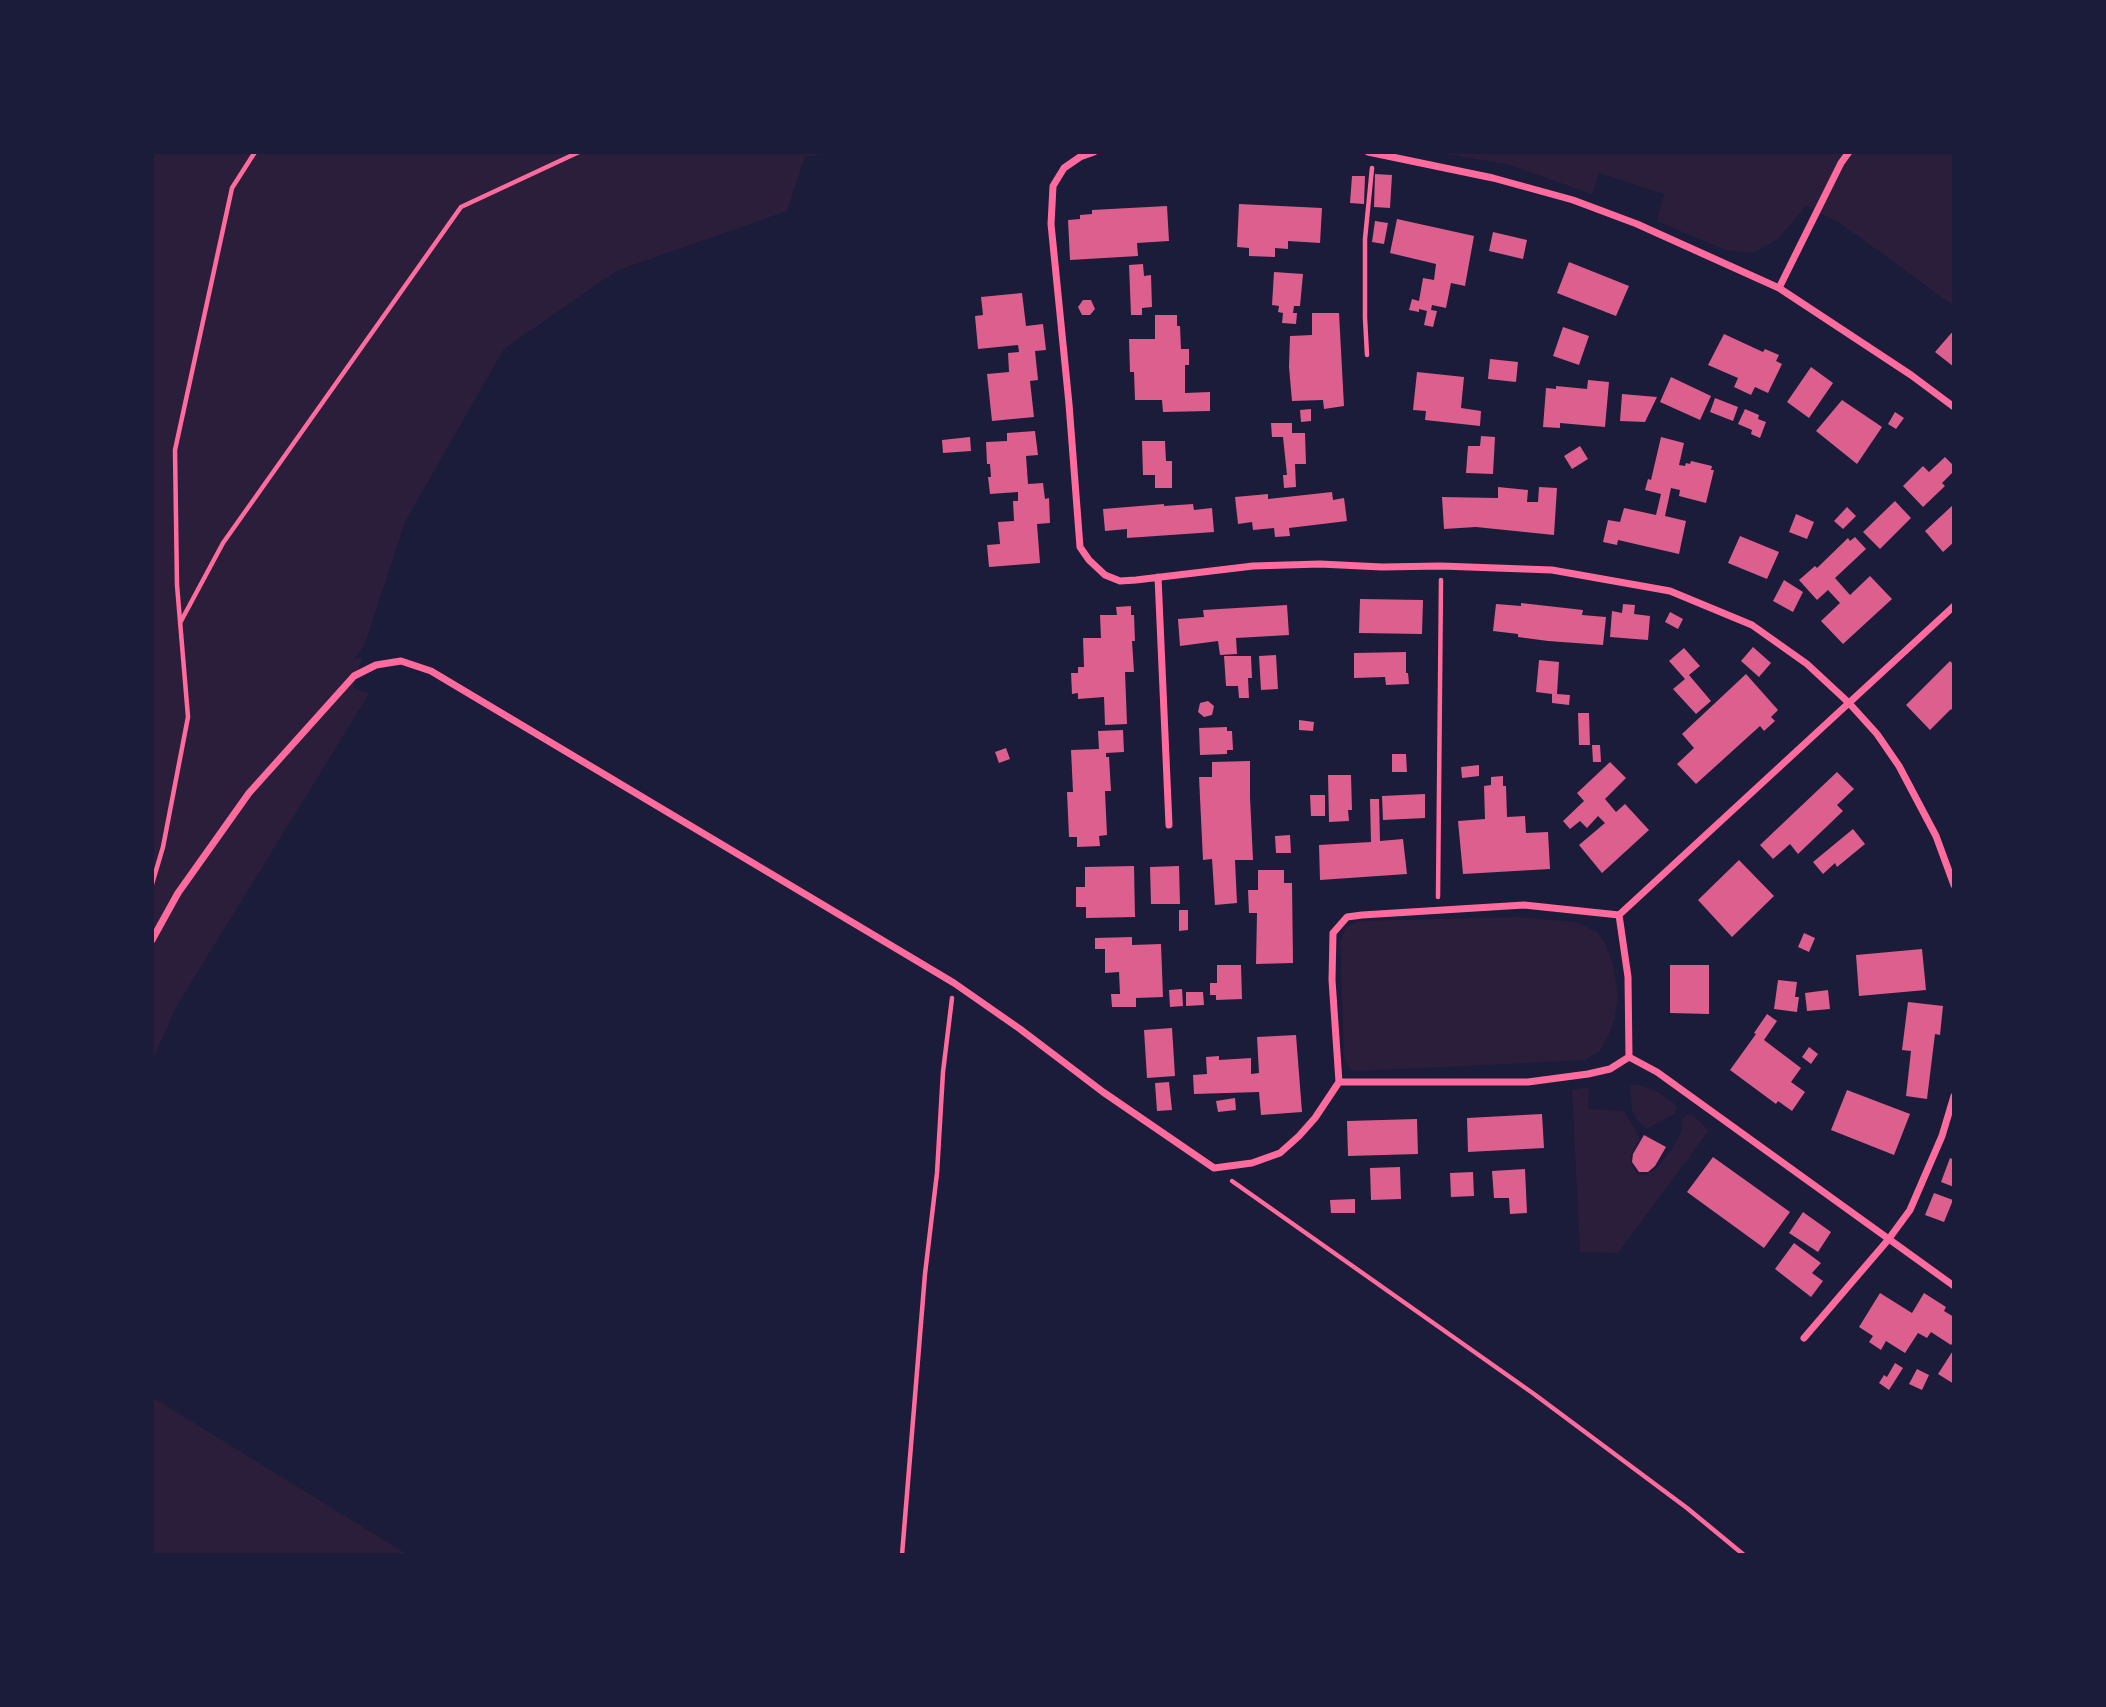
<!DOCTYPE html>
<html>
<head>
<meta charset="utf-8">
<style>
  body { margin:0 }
  #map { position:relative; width:2106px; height:1707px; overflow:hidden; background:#1b1b3a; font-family:"Source Sans 3",sans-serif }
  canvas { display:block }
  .frame { position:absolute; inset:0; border:154px solid #1b1b3a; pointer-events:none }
</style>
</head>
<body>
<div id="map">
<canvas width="2106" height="1707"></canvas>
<div class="frame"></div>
</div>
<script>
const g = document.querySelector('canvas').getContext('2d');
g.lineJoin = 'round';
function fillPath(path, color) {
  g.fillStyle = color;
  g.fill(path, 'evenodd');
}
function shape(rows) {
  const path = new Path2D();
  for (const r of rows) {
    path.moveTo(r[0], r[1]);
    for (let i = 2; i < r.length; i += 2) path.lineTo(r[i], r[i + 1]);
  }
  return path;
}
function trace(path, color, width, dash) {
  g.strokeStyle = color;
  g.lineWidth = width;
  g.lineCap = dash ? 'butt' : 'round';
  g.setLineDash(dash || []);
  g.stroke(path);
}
fillPath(shape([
  [152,152,837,152,805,157,787,211,616,271,504,349,405,522,364,646,354,659,362,658,353,687,369,694,176,1007,152,1062],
  [1432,152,1954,152,1954,306,1840,223,1806,206,1778,239,1753,253,1725,250,1657,221,1664,194,1599,173,1592,194,1506,164],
  [1518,917,1576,922,1597,932,1604,941,1613,964,1618,996,1615,1016,1609,1034,1600,1051,1585,1060,1548,1062,1359,1071,1352,1070,1347,1064,1344,1057,1340,941,1346,927,1359,921],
  [1630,1085,1640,1085,1658,1092,1674,1103,1677,1109,1674,1114,1647,1129,1638,1121,1632,1111],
  [1589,1087,1588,1109,1624,1111,1634,1128,1640,1139,1630,1156,1632,1166,1638,1174,1646,1175,1657,1168,1673,1147,1682,1131,1682,1120,1686,1115,1692,1115,1709,1130,1618,1253,1580,1252,1572,1090],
  [152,1397,408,1555,152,1555]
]), '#2a1e3b');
fillPath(shape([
  [1375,174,1392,175,1390,208,1374,207],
  [1352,176,1365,176,1364,204,1350,203],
  [1239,204,1322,208,1320,243,1288,241,1288,249,1275,248,1275,257,1249,256,1249,248,1237,247],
  [1167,206,1169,241,1137,243,1138,256,1070,260,1068,220,1080,219,1080,215,1092,214,1092,210],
  [1397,219,1474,236,1465,286,1451,283,1446,308,1432,305,1431,310,1437,311,1433,327,1424,325,1427,311,1419,309,1419,312,1409,310,1412,299,1419,301,1423,278,1434,280,1436,264,1390,253],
  [1375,221,1388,223,1384,244,1372,242],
  [1493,232,1527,240,1523,259,1489,251],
  [1569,262,1629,286,1616,316,1557,293],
  [1143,264,1144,276,1151,275,1152,307,1142,308,1142,315,1131,315,1129,265],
  [1274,272,1303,274,1300,306,1294,306,1293,313,1297,313,1296,324,1282,323,1283,313,1278,312,1279,306,1272,305],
  [1022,293,1026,326,1043,324,1046,350,1035,351,1038,380,1030,381,1034,417,992,421,987,374,1009,372,1008,353,1019,352,1018,345,978,349,975,316,983,315,981,297],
  [1083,300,1091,300,1095,309,1090,315,1082,315,1078,307],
  [1312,313,1339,313,1344,406,1324,409,1323,400,1292,401,1289,367,1290,336,1312,335],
  [1155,315,1177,315,1177,326,1180,326,1181,349,1189,349,1189,365,1185,365,1185,393,1210,392,1210,411,1163,412,1162,400,1135,400,1134,372,1130,372,1129,339,1155,339],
  [1563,327,1589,336,1579,365,1553,356],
  [1954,330,1954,367,1935,352],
  [1724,334,1763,352,1765,349,1779,355,1776,361,1782,364,1768,393,1755,387,1751,395,1734,387,1738,378,1708,365],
  [1490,359,1518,362,1516,382,1488,379],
  [1811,367,1833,383,1809,418,1787,402],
  [1417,372,1464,377,1461,408,1481,411,1480,426,1425,420,1426,411,1413,410],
  [1671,377,1711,396,1700,420,1660,402],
  [1588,380,1609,382,1605,427,1560,423,1560,428,1543,427,1546,388,1556,389,1556,386,1587,389],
  [1622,394,1657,397,1645,422,1620,421],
  [1715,398,1738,407,1733,421,1710,412],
  [1842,400,1882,427,1857,464,1816,431],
  [1311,409,1311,421,1301,422,1300,410],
  [1745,409,1759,415,1758,419,1766,422,1760,438,1751,434,1752,430,1738,424],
  [1895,412,1904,418,1896,429,1888,424],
  [1271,423,1292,423,1292,433,1305,433,1306,464,1295,464,1296,487,1284,488,1283,475,1287,475,1283,437,1272,437],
  [1035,431,1038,455,1026,456,1028,484,1043,483,1045,499,1049,498,1050,523,1037,524,1040,563,989,567,987,545,1000,544,998,522,1014,521,1013,501,1018,501,1018,492,990,494,988,477,991,477,990,464,987,464,986,442,1007,441,1007,433],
  [1481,436,1495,437,1493,474,1466,473,1468,446,1480,446],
  [970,437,971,451,943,453,942,440],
  [1661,437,1684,443,1679,465,1685,466,1686,463,1690,464,1691,461,1712,466,1711,470,1714,470,1706,503,1679,496,1680,490,1671,488,1665,516,1686,521,1679,554,1618,540,1617,545,1603,542,1608,520,1620,522,1624,508,1656,515,1661,494,1645,490,1648,479,1651,480],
  [1142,441,1165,441,1166,461,1172,461,1172,488,1155,488,1155,475,1143,475],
  [1580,446,1588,459,1572,469,1564,456],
  [1945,457,1954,466,1954,471,1942,483,1945,486,1923,507,1903,486,1923,466,1929,472],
  [1498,487,1528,490,1527,502,1538,502,1539,487,1557,488,1554,535,1476,527,1444,529,1442,497,1498,498],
  [1332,492,1333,500,1344,498,1347,521,1289,528,1290,536,1275,537,1274,528,1253,530,1252,522,1238,524,1235,497,1268,494,1268,499],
  [1895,501,1911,518,1880,549,1863,532],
  [1164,504,1164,506,1193,504,1194,510,1212,508,1214,532,1127,538,1127,529,1105,531,1103,509],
  [1954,504,1954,542,1943,552,1925,531],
  [1847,507,1856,516,1843,529,1834,521],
  [1796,514,1814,522,1807,539,1789,532],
  [1740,536,1779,552,1767,579,1728,563],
  [1855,537,1866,549,1835,578,1850,595,1870,576,1892,599,1843,644,1821,621,1840,603,1828,590,1817,600,1799,580,1815,566,1817,568,1848,538,1850,541],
  [1784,580,1803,592,1793,612,1773,601],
  [1360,599,1423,600,1422,634,1359,633],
  [1521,603,1583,610,1582,615,1606,617,1603,645,1548,641,1518,637,1518,634,1493,631,1496,604,1521,606],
  [1623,604,1635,605,1634,614,1650,616,1648,640,1610,637,1612,611,1622,613],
  [1287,605,1289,635,1236,638,1237,654,1220,655,1218,641,1180,646,1178,619,1204,617,1203,610],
  [1131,606,1131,615,1134,615,1135,641,1132,641,1134,672,1125,672,1127,724,1105,725,1104,697,1078,699,1078,693,1072,694,1071,673,1078,673,1078,667,1084,667,1083,638,1101,638,1100,615,1117,615,1116,607],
  [1670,612,1683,619,1678,629,1665,622],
  [1753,647,1771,663,1759,677,1741,661],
  [1684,648,1700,666,1689,675,1711,701,1696,714,1673,689,1685,679,1669,661],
  [1406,652,1406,673,1408,673,1409,684,1386,685,1385,677,1354,678,1354,653],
  [1276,655,1278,689,1261,690,1259,656],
  [1224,656,1251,656,1252,678,1248,678,1249,698,1239,698,1238,686,1226,686],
  [1539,660,1559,662,1557,694,1570,695,1569,705,1552,703,1552,694,1536,692],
  [1950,661,1954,665,1954,712,1951,709,1930,730,1906,705],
  [1746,674,1778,710,1771,717,1775,721,1764,731,1760,726,1696,784,1677,764,1694,748,1682,734],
  [1208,701,1214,706,1212,715,1204,717,1198,712,1200,703],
  [1578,713,1589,713,1590,745,1579,745],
  [1299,720,1314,722,1313,731,1299,730],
  [1227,727,1227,731,1232,731,1233,750,1227,750,1227,754,1200,755,1199,728],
  [1123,730,1124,752,1106,753,1106,757,1109,757,1111,791,1105,791,1107,835,1099,836,1100,846,1077,847,1077,837,1069,837,1067,792,1073,792,1071,750,1099,749,1098,731],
  [1592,745,1600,745,1601,762,1593,762],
  [1006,748,1010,759,999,763,995,752],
  [1392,754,1406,754,1407,772,1392,772],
  [1250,761,1250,797,1253,860,1235,860,1237,903,1215,905,1212,859,1203,860,1199,777,1212,777,1212,762],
  [1610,762,1626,778,1605,799,1616,812,1625,804,1649,830,1602,873,1579,845,1605,823,1598,816,1587,828,1580,821,1570,829,1563,821,1584,801,1577,793],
  [1479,765,1479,776,1462,778,1461,767],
  [1837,772,1854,789,1837,805,1843,811,1798,854,1790,844,1773,859,1760,845],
  [1328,775,1351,775,1352,810,1348,810,1349,821,1329,822],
  [1503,776,1503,786,1506,786,1507,817,1525,816,1526,833,1548,832,1550,869,1463,874,1458,821,1485,819,1484,786,1491,785,1491,777],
  [1425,794,1425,818,1383,820,1382,796],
  [1310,795,1325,795,1325,816,1311,816],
  [1370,799,1379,799,1380,841,1403,839,1407,874,1320,880,1319,845,1371,842],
  [1853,829,1865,844,1837,867,1835,863,1823,874,1813,862],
  [1290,835,1291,853,1276,853,1275,836],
  [1739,860,1774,896,1732,937,1698,900],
  [1134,866,1135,917,1086,918,1086,907,1076,907,1076,887,1085,887,1085,867],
  [1179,866,1180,904,1151,904,1150,867],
  [1258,870,1284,870,1284,883,1292,883,1293,963,1256,964,1257,913,1249,913,1248,890,1258,890],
  [1179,910,1188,910,1188,930,1179,931],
  [1804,933,1815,938,1809,952,1798,947],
  [1132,937,1132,945,1161,944,1163,997,1136,998,1136,1007,1112,1007,1111,994,1120,994,1119,972,1105,973,1105,949,1095,949,1095,938],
  [1922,949,1926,990,1859,996,1856,955],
  [1217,965,1241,965,1242,999,1216,1000,1216,995,1210,995,1210,983,1217,983],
  [1670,965,1709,965,1709,1014,1670,1013],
  [1778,980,1797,982,1795,997,1799,997,1797,1012,1774,1009],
  [1182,989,1183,1006,1170,1007,1169,990],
  [1828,990,1830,1009,1807,1011,1805,993],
  [1186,992,1203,992,1204,1005,1186,1006],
  [1908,1002,1943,1006,1940,1035,1935,1034,1927,1099,1906,1096,1911,1051,1902,1050],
  [1767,1014,1777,1021,1764,1040,1801,1068,1791,1082,1805,1092,1792,1111,1778,1101,1776,1104,1730,1070,1756,1034,1754,1033],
  [1172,1028,1175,1076,1147,1078,1144,1030],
  [1296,1035,1302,1112,1261,1115,1259,1092,1194,1094,1193,1075,1207,1074,1206,1057,1219,1056,1219,1060,1251,1058,1251,1074,1259,1073,1257,1037],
  [1809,1047,1818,1054,1811,1064,1802,1057],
  [1169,1082,1172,1110,1157,1111,1155,1083],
  [1847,1090,1910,1114,1894,1155,1831,1130],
  [1235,1098,1236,1110,1218,1112,1216,1101],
  [1542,1114,1544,1148,1468,1152,1467,1118],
  [1417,1119,1418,1154,1348,1156,1347,1121],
  [1644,1135,1666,1147,1655,1166,1648,1172,1639,1172,1632,1162,1633,1154],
  [1713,1157,1790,1212,1764,1248,1687,1192],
  [1950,1158,1954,1160,1954,1187,1941,1182],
  [1400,1167,1401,1199,1371,1200,1370,1168],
  [1525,1169,1527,1213,1510,1214,1509,1198,1494,1198,1492,1171],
  [1473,1172,1474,1196,1451,1197,1450,1173],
  [1934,1193,1953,1200,1944,1222,1925,1215],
  [1355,1199,1355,1213,1331,1213,1330,1200],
  [1803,1212,1831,1232,1818,1252,1789,1233],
  [1794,1243,1821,1263,1812,1273,1823,1281,1811,1297,1775,1269],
  [1880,1293,1912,1313,1924,1293,1946,1307,1944,1311,1954,1317,1954,1341,1951,1345,1931,1332,1927,1338,1918,1333,1905,1353,1886,1341,1881,1350,1869,1342,1873,1336,1859,1327],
  [1954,1349,1954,1384,1938,1374],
  [1895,1363,1903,1368,1889,1390,1879,1383,1884,1375,1887,1377],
  [1917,1369,1929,1375,1922,1390,1909,1384]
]), '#dd5f8e');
trace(shape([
  [1367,355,1365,318,1365,239,1372,168],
  [180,623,223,543,461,207,579,152],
  [152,884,163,847,188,717,177,585,175,450,232,188,255,152],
  [1438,897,1441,580],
  [1232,1181,1534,1394,1687,1508,1744,1555],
  [902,1555,925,1274,937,1173,943,1072,952,998]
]), '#ff6b9d', 4.5);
trace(shape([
  [1094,152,1080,157,1064,168,1053,186,1051,224,1069,404,1080,547,1089,560,1105,575,1120,581,1136,580,1253,566,1320,564,1382,567,1441,566,1552,570,1670,591,1752,625,1807,664,1849,703,1877,734,1899,766,1936,836,1954,885],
  [1368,152,1493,178,1573,200,1637,224,1779,288,1911,375,1954,407],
  [1779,288,1841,163,1849,152],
  [1158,577,1169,825],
  [1619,915,1954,606],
  [1619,915,1628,977,1629,1057],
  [152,940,178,893,249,793,354,676,376,665,401,661,431,671,954,983,1020,1029,1103,1092,1214,1168,1252,1163,1280,1153,1299,1136,1315,1118,1339,1082],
  [1629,1057,1657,1072,1954,1286],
  [1339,1082,1332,980,1333,933,1347,917,1362,915,1524,905,1619,915],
  [1339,1082,1528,1082,1588,1074,1610,1069,1629,1057],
  [1804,1338,1888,1240,1910,1210,1942,1136,1954,1096]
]), '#ff6b9d', 7);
</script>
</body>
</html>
